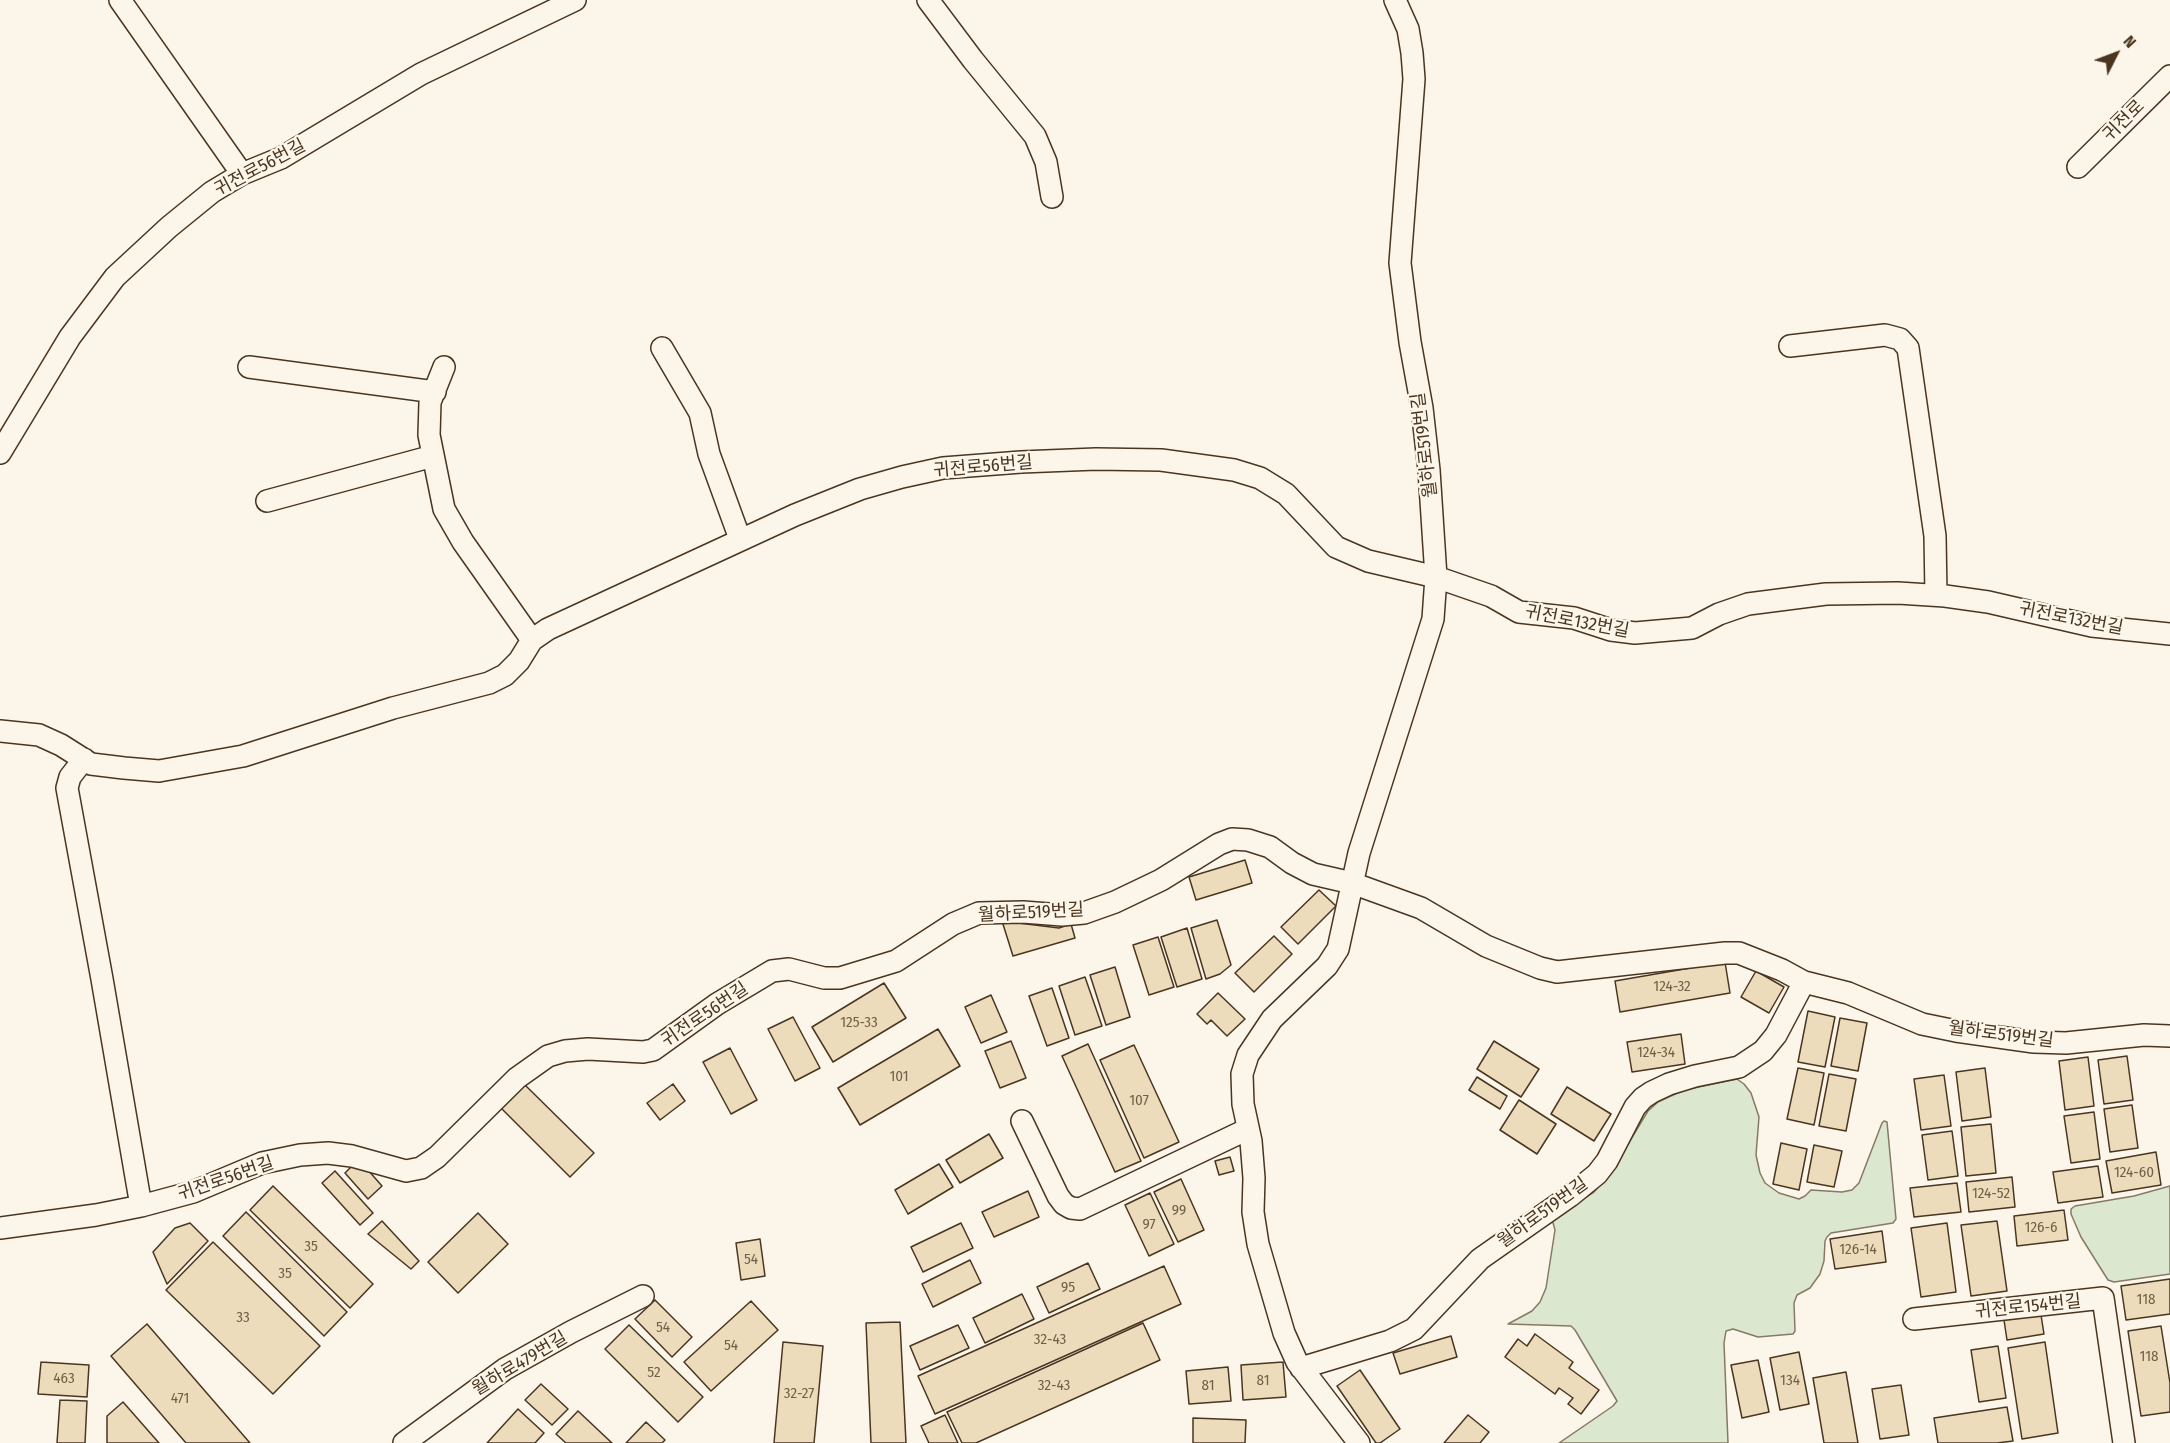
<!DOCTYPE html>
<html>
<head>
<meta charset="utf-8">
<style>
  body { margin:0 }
  #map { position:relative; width:2170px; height:1443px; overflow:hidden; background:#fbf6e9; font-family:"Fira Sans Condensed",sans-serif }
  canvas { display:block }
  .north { position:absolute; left:2086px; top:24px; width:60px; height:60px; -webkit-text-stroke:4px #fbf6e9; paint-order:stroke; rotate:48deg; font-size:16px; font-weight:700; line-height:24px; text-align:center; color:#4a3520 }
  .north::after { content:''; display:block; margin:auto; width:21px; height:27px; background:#4a3520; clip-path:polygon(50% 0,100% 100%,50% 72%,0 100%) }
</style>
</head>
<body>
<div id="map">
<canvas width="2170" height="1443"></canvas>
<div class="north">N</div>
</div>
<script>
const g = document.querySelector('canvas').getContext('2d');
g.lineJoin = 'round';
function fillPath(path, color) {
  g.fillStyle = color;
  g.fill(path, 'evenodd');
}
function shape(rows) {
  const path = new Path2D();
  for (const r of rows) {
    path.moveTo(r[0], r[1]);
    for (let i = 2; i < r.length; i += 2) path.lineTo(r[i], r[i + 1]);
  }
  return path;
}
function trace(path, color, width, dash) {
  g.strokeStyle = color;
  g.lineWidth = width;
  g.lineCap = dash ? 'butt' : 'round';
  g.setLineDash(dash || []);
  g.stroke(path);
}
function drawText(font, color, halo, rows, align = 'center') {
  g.font = font + ' "Fira Sans Condensed","Noto Sans KR",sans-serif';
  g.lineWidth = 4.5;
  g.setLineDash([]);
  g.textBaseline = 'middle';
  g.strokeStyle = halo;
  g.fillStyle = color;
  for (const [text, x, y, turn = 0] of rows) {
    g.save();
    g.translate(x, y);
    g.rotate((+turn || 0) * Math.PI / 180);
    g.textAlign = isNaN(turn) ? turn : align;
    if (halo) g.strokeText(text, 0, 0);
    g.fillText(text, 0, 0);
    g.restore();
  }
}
const green = shape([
  [1737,1079,1744,1084,1751,1093,1759,1117,1756,1155,1760,1173,1765,1183,1779,1193,1799,1199,1805,1196,1811,1190,1842,1192,1852,1190,1859,1183,1882,1123,1884,1121,1887,1122,1896,1219,1893,1223,1831,1233,1827,1237,1825,1241,1824,1261,1820,1274,1810,1288,1797,1295,1794,1303,1795,1331,1793,1334,1758,1337,1733,1329,1726,1331,1724,1343,1728,1443,1559,1443,1613,1406,1617,1401,1575,1330,1571,1326,1508,1324,1532,1311,1540,1302,1546,1288,1555,1230,1552,1219,1594,1192,1611,1172,1648,1111,1658,1102,1684,1090,1737,1079],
  [2170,1186,2170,1274,2114,1282,2108,1280,2081,1237,2071,1214,2071,1209,2075,1206,2134,1196,2170,1186]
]);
fillPath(green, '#dce7d0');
trace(green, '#887966', 1.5);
const building = shape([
  [1245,860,1252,883,1196,900,1189,877,1245,860],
  [1319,890,1336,906,1298,944,1281,927,1319,890],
  [1217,920,1231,965,1220,974,1206,979,1191,928,1217,920],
  [1002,921,1059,928,1071,924,1075,938,1013,956,1002,921],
  [1187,928,1202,979,1177,987,1161,937,1187,928],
  [1274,936,1292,954,1254,992,1235,973,1274,936],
  [1158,937,1174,987,1149,995,1133,945,1158,937],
  [1725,962,1730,993,1620,1012,1615,981,1725,962],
  [1115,967,1130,1017,1106,1025,1090,975,1115,967],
  [1756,971,1784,987,1769,1013,1741,997,1756,971],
  [1085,977,1102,1026,1075,1035,1059,986,1085,977],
  [884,983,906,1018,833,1062,812,1027,884,983],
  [1052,988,1069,1038,1047,1046,1029,996,1052,988],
  [1218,993,1245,1019,1227,1036,1211,1020,1207,1024,1197,1014,1218,993],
  [991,995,1007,1032,981,1043,965,1007,991,995],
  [1808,1011,1835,1017,1825,1067,1798,1062,1808,1011],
  [793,1017,820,1068,795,1081,768,1029,793,1017],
  [1840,1018,1867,1023,1858,1071,1831,1066,1840,1018],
  [938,1029,960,1066,860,1125,838,1088,938,1029],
  [1681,1034,1685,1064,1632,1072,1627,1042,1681,1034],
  [1011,1041,1026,1078,1000,1088,985,1051,1011,1041],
  [1494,1041,1539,1069,1521,1097,1477,1069,1494,1041],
  [1088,1044,1141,1161,1115,1172,1062,1056,1088,1044],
  [1134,1045,1179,1142,1144,1158,1100,1060,1134,1045],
  [730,1048,757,1100,731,1114,703,1062,730,1048],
  [2127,1056,2133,1100,2104,1104,2098,1060,2127,1056],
  [2088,1057,2094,1106,2065,1110,2059,1061,2088,1057],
  [1798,1068,1824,1073,1814,1125,1787,1119,1798,1068],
  [1985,1068,1991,1117,1962,1121,1956,1072,1985,1068],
  [1829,1074,1856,1079,1846,1131,1819,1126,1829,1074],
  [1944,1075,1951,1126,1921,1130,1914,1079,1944,1075],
  [1477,1077,1507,1096,1500,1109,1469,1090,1477,1077],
  [524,1084,594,1153,570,1177,500,1107,524,1084],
  [673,1084,685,1101,660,1120,647,1103,673,1084],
  [1567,1087,1611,1114,1594,1141,1551,1114,1567,1087],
  [1519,1100,1556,1124,1537,1154,1500,1130,1519,1100],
  [2132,1105,2138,1148,2110,1152,2104,1109,2132,1105],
  [2094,1112,2100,1159,2071,1163,2064,1116,2094,1112],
  [1991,1124,1996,1173,1966,1176,1961,1127,1991,1124],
  [1952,1131,1958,1176,1928,1180,1922,1135,1952,1131],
  [989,1134,1003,1158,960,1183,946,1160,989,1134],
  [1781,1143,1807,1149,1799,1190,1773,1184,1781,1143],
  [1814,1145,1842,1151,1834,1187,1807,1182,1814,1145],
  [2156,1152,2161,1185,2112,1193,2106,1161,2156,1152],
  [1230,1157,1234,1171,1219,1175,1215,1161,1230,1157],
  [939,1164,953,1187,908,1214,895,1190,939,1164],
  [353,1165,368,1170,382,1186,368,1199,345,1173,353,1165],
  [2098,1166,2103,1197,2058,1203,2053,1172,2098,1166],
  [335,1171,373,1213,360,1225,322,1183,335,1171],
  [2012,1177,2015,1207,1969,1212,1966,1182,2012,1177],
  [1181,1179,1204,1230,1178,1242,1154,1192,1181,1179],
  [1957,1183,1961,1212,1914,1217,1910,1188,1957,1183],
  [273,1186,373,1284,350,1308,250,1210,273,1186],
  [1028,1191,1039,1217,994,1237,982,1212,1028,1191],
  [1150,1193,1174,1244,1149,1256,1125,1205,1150,1193],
  [2064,1210,2068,1240,2017,1246,2014,1216,2064,1210],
  [246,1212,347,1312,324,1336,223,1236,246,1212],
  [478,1213,508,1244,458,1293,428,1262,478,1213],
  [382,1221,419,1261,411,1269,368,1234,382,1221],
  [1997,1221,2007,1291,1971,1296,1961,1225,1997,1221],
  [190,1223,208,1241,167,1284,153,1252,175,1228,190,1223],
  [961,1223,973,1248,923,1272,911,1247,961,1223],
  [1947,1223,1956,1292,1921,1297,1911,1228,1947,1223],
  [1882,1231,1886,1262,1835,1269,1830,1239,1882,1231],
  [760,1239,765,1276,741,1280,736,1243,760,1239],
  [213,1242,320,1346,273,1394,166,1290,213,1242],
  [970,1260,981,1283,933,1307,922,1284,970,1260],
  [1088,1263,1100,1289,1049,1313,1037,1287,1088,1263],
  [1164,1266,1181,1304,935,1414,918,1376,1164,1266],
  [2170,1279,2170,1314,2126,1320,2121,1286,2170,1279],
  [1022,1294,1034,1319,985,1343,973,1318,1022,1294],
  [655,1300,692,1337,672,1357,635,1319,655,1300],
  [751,1301,778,1330,711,1391,684,1362,751,1301],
  [2041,1315,2044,1334,2007,1340,2004,1320,2041,1315],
  [900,1322,906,1443,871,1443,866,1323,900,1322],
  [1143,1323,1160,1360,976,1443,962,1443,947,1412,1143,1323],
  [147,1324,250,1443,186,1443,111,1356,147,1324],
  [629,1325,703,1397,678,1422,605,1349,629,1325],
  [958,1325,969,1348,920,1370,910,1346,958,1325],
  [2161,1326,2170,1383,2170,1412,2141,1416,2128,1331,2161,1326],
  [1535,1334,1573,1362,1569,1368,1599,1390,1581,1414,1568,1404,1573,1398,1559,1388,1555,1394,1505,1357,1518,1339,1527,1346,1535,1334],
  [1451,1336,1457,1357,1400,1374,1393,1353,1451,1336],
  [783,1342,823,1346,814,1443,774,1443,783,1342],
  [2045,1342,2058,1433,2022,1439,2008,1348,2045,1342],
  [1998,1346,2006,1398,1979,1402,1971,1350,1998,1346],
  [1799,1352,1809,1404,1780,1410,1770,1358,1799,1352],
  [1758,1360,1769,1412,1742,1418,1731,1365,1758,1360],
  [41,1362,89,1365,87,1397,38,1394,41,1362],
  [1283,1362,1286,1397,1243,1400,1241,1365,1283,1362],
  [1228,1367,1231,1401,1189,1404,1186,1371,1228,1367],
  [1360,1370,1400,1429,1380,1443,1376,1443,1337,1386,1360,1370],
  [1846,1372,1858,1443,1824,1443,1813,1378,1846,1372],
  [541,1384,568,1409,552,1425,525,1400,541,1384],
  [1901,1385,1909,1435,1880,1439,1872,1389,1901,1385],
  [60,1400,87,1401,85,1443,57,1443,60,1400],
  [123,1402,159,1443,107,1443,107,1416,123,1402],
  [2007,1407,2013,1441,1997,1443,1938,1443,1934,1418,2007,1407],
  [518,1409,544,1433,535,1443,487,1443,518,1409],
  [578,1411,612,1443,566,1443,556,1434,578,1411],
  [945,1415,958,1443,929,1443,921,1426,945,1415],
  [1468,1415,1489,1432,1480,1443,1444,1443,1468,1415],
  [1193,1418,1246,1420,1245,1443,1193,1443,1193,1418],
  [646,1422,665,1440,662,1443,626,1443,646,1422]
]);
fillPath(building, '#ecdcbc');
trace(building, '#4a3520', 1.5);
const minor = shape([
  [120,0,242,174],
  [928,0,973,60,1035,136,1046,162,1052,197],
  [2078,167,2170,76],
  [1790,346,1885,335,1900,339,1908,348,1935,536,1936,595],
  [662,348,700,413,709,454,740,539],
  [249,367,435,392],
  [444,367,430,402,429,435,444,509,463,542,532,640],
  [0,453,70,337,115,277,169,227,212,192,242,174,281,158,421,74,575,0],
  [267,501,433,456],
  [0,731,39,735,61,745,91,764,124,768,159,771,243,756,393,708,489,683,505,675,519,661,532,640,548,629,795,515,860,489,902,477,943,468,1021,462,1096,459,1161,460,1234,470,1260,478,1286,494,1336,547,1368,561,1436,577,1491,596,1519,612,1574,618,1611,630,1635,633,1692,628,1719,614,1748,604,1826,594,1898,593,1945,596,1988,602,2092,626,2170,634],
  [84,759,70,777,67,788,102,979,141,1206,193,1192,262,1163,300,1155,328,1153,352,1156,406,1171,421,1168,437,1157,517,1078,548,1056,565,1051,588,1049,643,1052,653,1050,717,1004,772,971,789,969,824,978,840,978,896,961,953,924,979,913,1023,912,1062,915,1084,913,1115,902,1161,880,1219,844,1232,839,1248,840,1270,847,1292,863,1313,874,1352,883,1421,908,1486,946,1540,968,1557,972,1725,953,1739,953,1782,970,1804,982,1848,993,1922,1024,1956,1031,2034,1042,2066,1043,2144,1035,2170,1036],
  [1022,1121,1058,1196,1064,1204,1071,1208,1080,1209,1248,1129],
  [0,1228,96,1215,141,1206],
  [1914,1319,2103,1298,2124,1443],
  [1301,1368,1390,1341,1414,1329,1480,1259,1570,1196,1597,1174,1607,1161,1635,1107,1643,1098,1652,1092,1669,1084,1695,1076,1739,1067,1763,1051,1776,1035,1804,982],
  [404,1443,505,1369,571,1332,643,1296],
  [1359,1443,1297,1362,1284,1333,1258,1244,1253,1212,1254,1178,1251,1141,1243,1104,1242,1074,1248,1055,1272,1019,1327,966,1338,949,1359,853,1433,619,1436,577,1429,470,1422,408,1410,342,1400,263,1414,79,1412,53,1408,29,1395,0]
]);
trace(minor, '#4a3520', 24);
trace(minor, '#fbf6e9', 21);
drawText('15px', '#725f47', null, [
  ["124-32",1672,987],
  ["125-33",859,1023],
  ["124-34",1656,1053],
  ["101",899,1077],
  ["107",1139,1101],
  ["124-60",2134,1173],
  ["124-52",1991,1194],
  ["99",1179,1211],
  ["97",1149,1225],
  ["126-6",2041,1228],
  ["35",311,1247],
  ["126-14",1858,1250],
  ["54",751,1260],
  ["35",285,1274],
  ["95",1068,1288],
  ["118",2146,1300],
  ["33",243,1318],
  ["54",663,1328],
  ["32-43",1050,1340],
  ["54",731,1346],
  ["118",2149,1357],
  ["52",654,1373],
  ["463",64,1379],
  ["81",1263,1381],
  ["134",1790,1381],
  ["32-43",1054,1386],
  ["81",1208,1386],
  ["32-27",799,1394],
  ["471",180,1399]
]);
drawText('18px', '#4a3520', '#fbf6e9', [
  ["귀전로",2124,121,-45],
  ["귀전로56번길",260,168,-28],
  ["월하로519번길",1425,445,-97],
  ["귀전로56번길",983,467,-5],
  ["귀전로132번길",2071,619,11],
  ["귀전로132번길",1577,622,11],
  ["월하로519번길",1031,913,-3],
  ["귀전로56번길",705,1015,-34],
  ["월하로519번길",2001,1035,7],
  ["귀전로56번길",226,1179,-19],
  ["월하로519번길",1543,1213,-36],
  ["귀전로154번길",2028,1307,-6],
  ["월하로479번길",520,1364,-31]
]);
</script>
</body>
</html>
